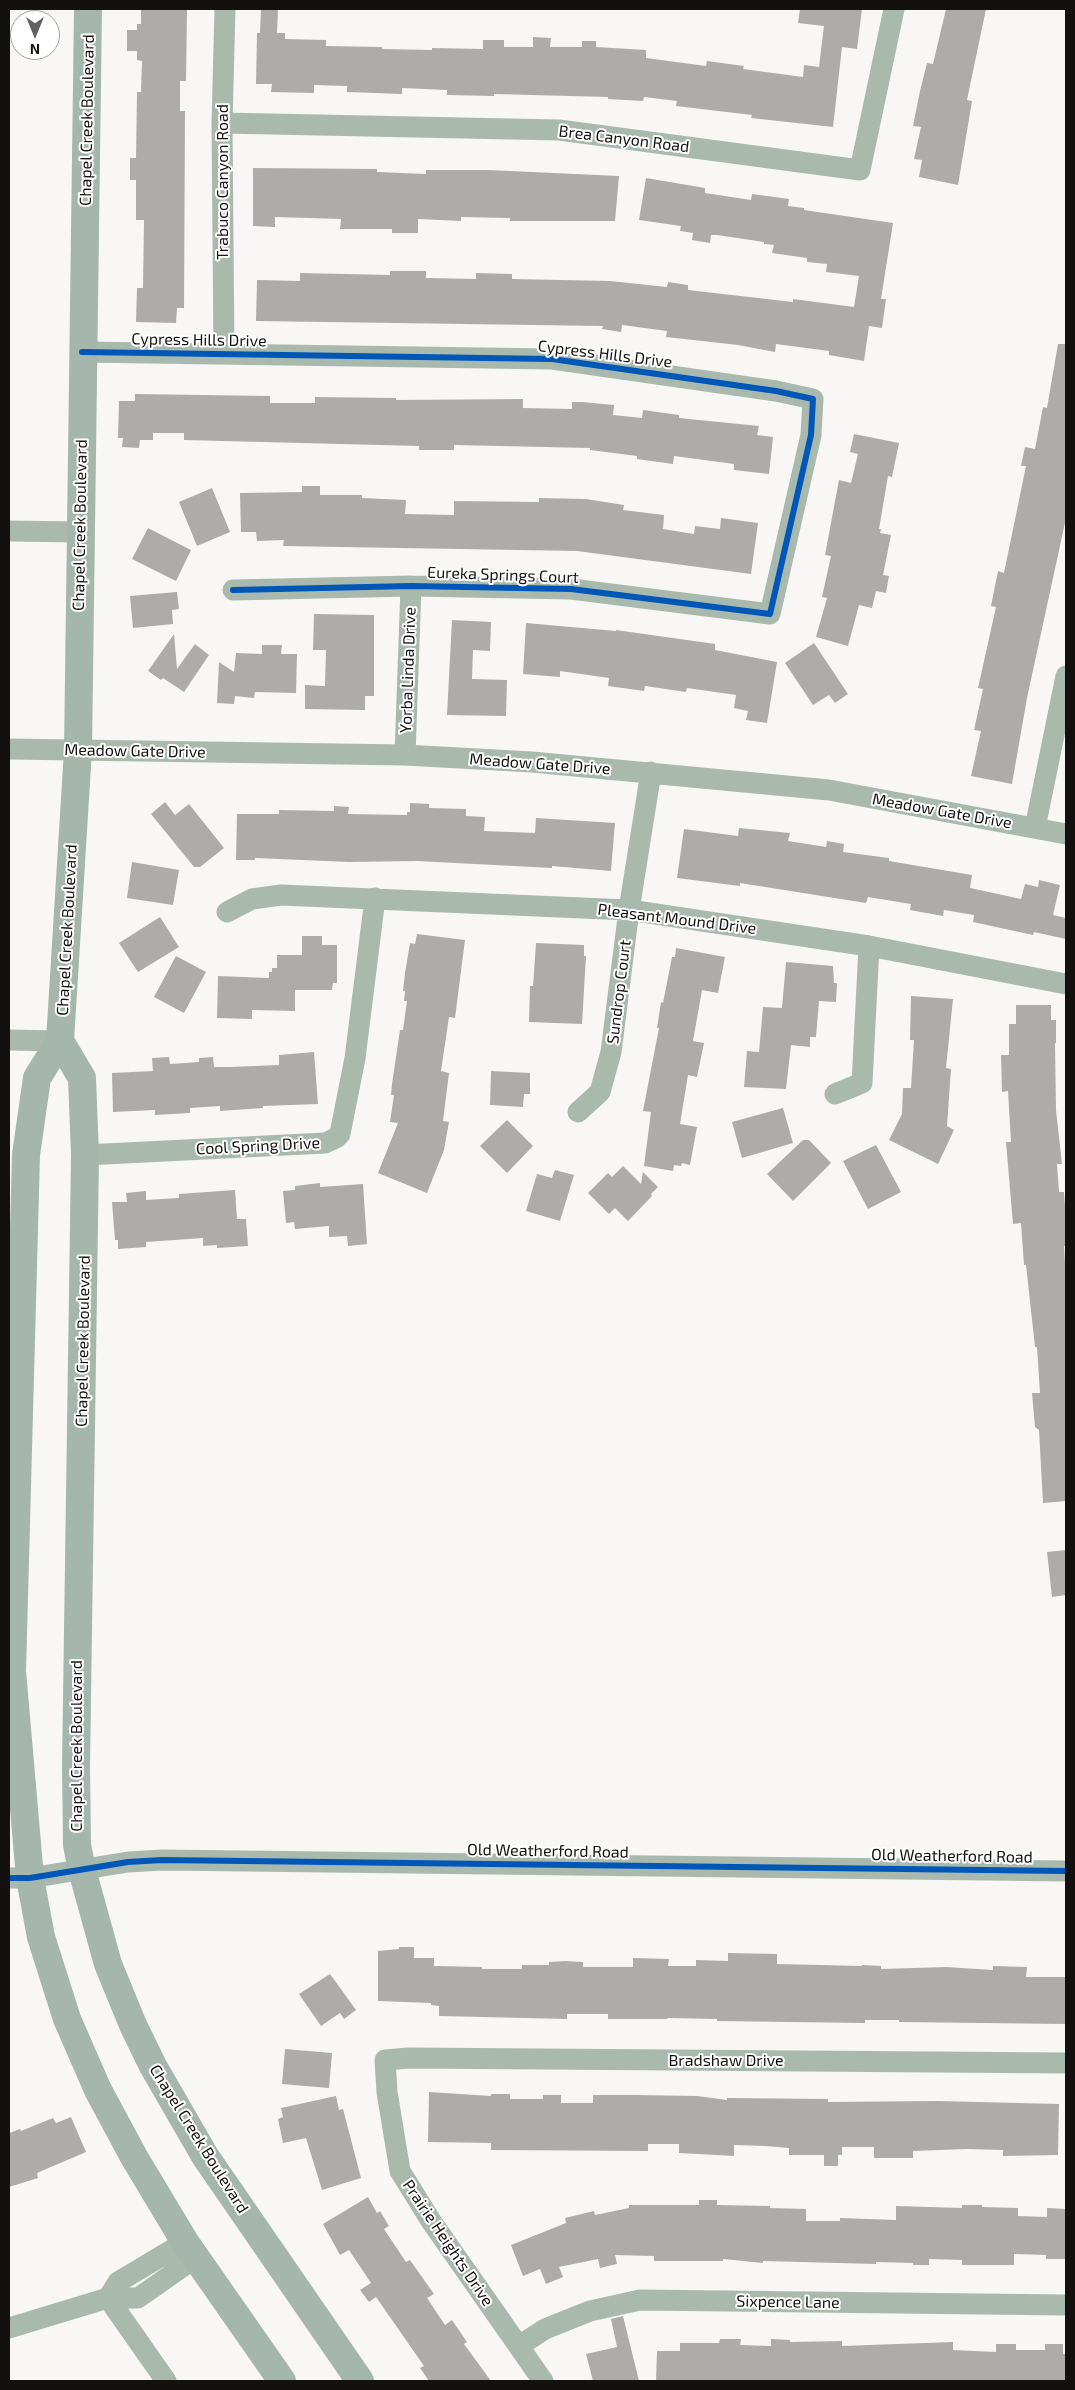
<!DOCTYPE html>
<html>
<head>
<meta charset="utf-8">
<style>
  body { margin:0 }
  #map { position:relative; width:1075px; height:2390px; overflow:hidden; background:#f9f7f6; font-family:"Exo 2",sans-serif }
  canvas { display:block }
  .frame { position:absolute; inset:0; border:10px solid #121110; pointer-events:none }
  .north { position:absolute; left:10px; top:10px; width:50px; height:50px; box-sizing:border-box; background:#fff; border:1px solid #a0a09f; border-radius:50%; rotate:180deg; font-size:14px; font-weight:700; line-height:20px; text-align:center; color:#121110 }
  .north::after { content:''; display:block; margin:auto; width:18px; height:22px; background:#636260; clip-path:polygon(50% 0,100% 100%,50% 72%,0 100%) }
</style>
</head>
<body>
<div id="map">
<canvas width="1075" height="2390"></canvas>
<div class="frame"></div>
<div class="north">N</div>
</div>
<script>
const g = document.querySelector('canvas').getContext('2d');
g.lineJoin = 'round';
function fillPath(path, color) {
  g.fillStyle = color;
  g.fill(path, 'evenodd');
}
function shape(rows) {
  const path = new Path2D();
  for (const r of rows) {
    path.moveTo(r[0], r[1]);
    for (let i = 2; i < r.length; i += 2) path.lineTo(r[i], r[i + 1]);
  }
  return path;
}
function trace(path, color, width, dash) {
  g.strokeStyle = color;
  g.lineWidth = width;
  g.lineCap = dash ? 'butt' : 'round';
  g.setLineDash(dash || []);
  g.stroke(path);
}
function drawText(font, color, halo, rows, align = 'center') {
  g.font = font + ' "Exo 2",sans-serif';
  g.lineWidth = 4;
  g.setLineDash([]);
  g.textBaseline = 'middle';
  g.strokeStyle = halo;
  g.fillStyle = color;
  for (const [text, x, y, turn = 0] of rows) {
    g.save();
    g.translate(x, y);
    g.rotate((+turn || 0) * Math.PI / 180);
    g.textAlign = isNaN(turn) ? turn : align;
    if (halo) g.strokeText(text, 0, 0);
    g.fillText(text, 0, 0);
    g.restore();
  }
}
fillPath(shape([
  [141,9,187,9,186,81,180,81,180,111,185,111,184,308,177,308,176,323,136,322,137,288,143,288,144,220,136,220,136,180,130,180,130,158,136,158,137,92,141,92,142,61,137,60,137,51,127,51,127,30,137,30,137,24,141,24],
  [261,9,278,9,277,33,285,33,285,39,326,40,326,46,382,47,382,49,432,50,432,48,483,49,483,40,504,40,504,47,533,47,533,37,551,38,550,47,582,47,582,41,596,41,596,47,646,50,646,58,706,66,707,61,744,66,743,69,803,77,804,65,819,67,824,26,798,23,800,9,862,9,857,49,842,47,833,127,751,118,752,115,676,106,677,101,644,97,643,101,608,99,608,97,494,94,494,96,447,95,447,90,402,88,402,94,347,92,347,86,314,85,314,93,271,92,272,84,256,84,257,33,260,33],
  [946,9,986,9,967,100,972,101,958,185,919,177,922,160,914,159,921,127,913,126,920,91,927,63,933,64],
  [253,168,377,169,377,172,426,174,426,170,488,170,619,176,615,221,510,221,510,218,461,217,461,221,418,219,418,233,392,233,392,229,340,229,341,219,275,217,275,227,253,226],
  [646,178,705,188,705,193,751,200,752,194,789,199,788,206,804,208,804,210,893,223,881,299,886,299,882,328,869,326,864,361,829,355,829,351,776,344,775,352,738,345,666,337,667,331,622,325,621,332,602,329,603,326,256,321,257,280,300,281,300,273,390,275,390,271,426,271,426,278,476,279,476,273,512,274,512,279,610,281,667,287,668,282,688,285,688,290,793,302,793,299,854,307,859,276,826,272,827,264,807,262,807,258,772,253,774,245,764,244,764,242,717,235,711,235,710,243,692,240,693,233,680,231,681,226,639,220],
  [1058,344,1066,344,1066,518,1027,698,1012,784,971,776,981,731,974,730,983,689,978,688,996,607,991,606,998,571,1004,573,1026,466,1021,466,1025,447,1035,449,1043,407,1047,408],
  [135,394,270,396,270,403,315,403,315,397,396,398,396,400,523,399,523,408,572,409,572,402,582,402,614,405,613,415,642,418,643,410,679,415,679,418,759,426,757,435,773,437,769,474,734,470,734,464,674,456,673,464,637,459,637,456,590,450,590,448,454,445,454,450,419,450,419,446,184,440,184,433,153,433,153,440,140,440,139,448,122,447,123,438,118,438,119,401,135,401],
  [854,434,899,443,892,477,888,476,879,529,881,529,880,533,891,535,883,575,889,576,886,593,876,591,872,608,859,605,848,646,816,637,827,598,822,597,831,556,825,555,839,480,851,483,858,454,850,452],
  [302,486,320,486,320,495,362,495,362,498,406,500,405,514,454,515,454,501,539,502,539,498,586,499,624,505,623,510,664,515,663,529,694,534,695,526,720,529,721,518,758,523,751,574,577,551,283,546,284,540,257,541,256,532,241,532,240,493,302,492],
  [212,488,230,532,197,546,179,502],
  [148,528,191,550,176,581,132,559],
  [177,592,179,609,172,610,173,624,133,628,130,596],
  [314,614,374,615,374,696,365,696,365,710,305,709,305,685,325,686,326,650,313,650],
  [452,620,491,622,490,651,473,650,472,679,507,680,506,716,447,715],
  [526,623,616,631,616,630,715,644,715,650,777,662,767,723,746,720,748,711,734,708,736,695,687,688,686,692,645,686,644,691,608,686,609,678,560,671,560,677,523,674],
  [174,634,177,669,195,644,209,655,184,692,163,678,161,680,148,671],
  [814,643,848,694,835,703,829,695,813,705,785,663],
  [262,645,282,645,281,654,297,654,296,693,255,692,254,698,235,696,234,704,217,703,219,662,234,672,236,653,262,654],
  [165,802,175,815,189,804,224,848,200,867,194,867,151,814],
  [410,803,429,804,429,808,466,809,466,816,485,817,484,831,535,833,536,818,615,823,611,871,552,866,552,868,417,861,349,862,255,858,255,860,236,860,237,814,279,814,279,810,334,811,334,806,349,807,348,814,407,815,407,812,410,812],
  [739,828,790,833,788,841,826,847,827,841,844,844,843,852,889,858,889,861,972,875,970,888,1021,899,1025,884,1038,887,1039,880,1060,885,1053,915,1066,918,1066,939,1034,932,1033,935,973,922,974,915,944,910,943,916,910,910,911,904,868,897,866,903,740,883,740,886,677,878,684,829,738,836],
  [132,862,179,870,173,905,127,898],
  [160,917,179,947,138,972,119,943],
  [417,934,465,940,455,1018,449,1017,441,1071,449,1073,443,1121,449,1122,444,1150,427,1193,378,1173,398,1123,390,1122,394,1095,391,1095,392,1084,400,1030,403,1030,407,1001,404,1001,405,991,403,991,405,973,410,943,415,944],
  [302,936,322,936,322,945,337,945,337,983,333,983,332,990,295,990,295,1011,252,1010,252,1019,217,1018,218,976,269,978,269,972,272,972,272,968,277,968,277,955,302,955],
  [536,943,584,945,584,956,586,956,582,1024,529,1022,530,986,533,986],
  [676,948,725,957,718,993,702,990,693,1041,704,1043,697,1077,688,1075,680,1124,697,1127,690,1165,682,1163,681,1166,674,1165,673,1171,644,1166,651,1112,643,1111,659,1028,657,1028,661,1002,663,1003,672,957,675,957],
  [176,956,206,972,184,1013,154,997],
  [786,962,833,966,834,983,837,983,836,1002,819,1001,816,1037,810,1037,810,1047,791,1045,786,1089,744,1087,747,1051,759,1052,763,1007,782,1008],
  [911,996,953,999,946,1068,951,1069,947,1126,954,1130,938,1164,889,1140,902,1114,903,1088,911,1088,914,1040,910,1040],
  [1016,1005,1051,1005,1051,1020,1056,1020,1056,1043,1055,1043,1056,1110,1062,1164,1057,1164,1059,1192,1064,1192,1066,1219,1066,1246,1064,1246,1066,1278,1066,1501,1043,1503,1039,1430,1035,1427,1032,1393,1040,1393,1037,1347,1035,1347,1026,1265,1024,1265,1021,1223,1013,1224,1006,1142,1011,1142,1008,1091,1002,1092,1001,1055,1009,1055,1009,1024,1016,1024],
  [314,1052,318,1104,263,1106,263,1108,220,1111,220,1106,190,1108,190,1113,155,1115,155,1110,113,1112,112,1073,153,1071,152,1058,169,1057,170,1064,199,1062,199,1058,213,1057,214,1067,230,1067,279,1065,279,1055],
  [491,1071,530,1073,530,1094,524,1094,523,1107,490,1105],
  [783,1108,793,1143,742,1158,732,1122],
  [507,1120,533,1146,507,1173,480,1146],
  [803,1140,809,1140,831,1163,793,1201,767,1174],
  [876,1145,901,1192,868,1209,843,1161],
  [623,1166,641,1184,643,1172,658,1187,651,1194,652,1196,628,1221,615,1208,609,1214,588,1193,608,1173,612,1177],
  [555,1170,574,1175,560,1221,526,1211,537,1174,552,1178],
  [320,1183,320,1187,363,1184,367,1244,348,1246,347,1236,329,1237,329,1226,295,1229,294,1222,286,1223,283,1191,295,1190,295,1186],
  [235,1190,237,1219,246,1219,248,1246,217,1248,217,1245,203,1246,203,1238,146,1242,146,1247,118,1249,118,1240,115,1240,112,1202,127,1202,126,1193,146,1191,146,1200,179,1198,179,1194],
  [1066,1550,1066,1595,1052,1597,1047,1552],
  [399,1947,414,1947,414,1958,434,1958,434,1966,482,1967,482,1969,522,1969,522,1965,549,1965,549,1962,566,1961,583,1962,583,1967,633,1967,633,1958,669,1959,668,1966,696,1966,696,1960,728,1961,728,1953,777,1954,777,1964,862,1966,862,1965,881,1966,881,1969,946,1967,993,1970,993,1966,1027,1967,1026,1977,1066,1977,1066,2024,899,2022,899,2020,865,2020,865,2023,717,2021,717,2019,668,2018,667,2019,608,2019,608,2014,567,2014,567,2019,439,2016,439,2006,431,2005,431,2003,378,2001,378,1951,399,1949],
  [330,1974,356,2010,344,2019,340,2013,321,2026,299,1994],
  [285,2049,332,2053,329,2088,282,2084],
  [429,2092,491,2096,491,2094,510,2094,510,2099,543,2099,543,2095,561,2095,561,2103,593,2103,593,2095,636,2095,697,2096,727,2100,727,2098,828,2099,828,2102,938,2101,1059,2104,1058,2155,1003,2156,1003,2150,966,2149,913,2151,913,2158,874,2158,874,2147,842,2147,842,2155,838,2155,838,2166,824,2166,824,2155,789,2155,789,2148,766,2146,734,2145,734,2156,679,2153,679,2144,648,2144,648,2151,491,2150,491,2143,428,2142],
  [336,2096,339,2110,343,2109,361,2178,322,2190,306,2138,283,2143,278,2119,283,2117,281,2108],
  [71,2117,86,2152,37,2173,38,2178,9,2187,9,2133,20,2129,21,2131,53,2118,56,2123],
  [368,2197,377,2213,380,2211,389,2226,384,2229,406,2262,410,2260,434,2294,427,2298,445,2325,452,2320,467,2342,464,2344,491,2381,429,2381,420,2368,424,2366,376,2297,369,2302,360,2290,371,2283,349,2250,340,2255,323,2224],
  [699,2200,717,2200,717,2205,770,2206,770,2208,806,2209,806,2221,840,2221,840,2218,896,2220,896,2206,962,2208,962,2205,982,2205,982,2207,1018,2208,1018,2216,1047,2217,1047,2208,1066,2209,1066,2259,1046,2259,1046,2255,1014,2254,1014,2265,962,2265,962,2260,929,2259,929,2265,913,2265,913,2263,876,2262,876,2264,763,2261,763,2263,723,2259,723,2261,654,2261,654,2256,615,2255,617,2264,600,2268,598,2259,559,2267,563,2277,546,2284,540,2269,523,2276,511,2245,566,2223,565,2218,594,2211,595,2215,629,2208,629,2205,699,2205],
  [623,2316,639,2381,593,2381,586,2354,617,2347,611,2319],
  [720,2339,741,2339,740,2345,771,2346,771,2339,790,2340,790,2342,842,2341,842,2346,953,2342,953,2350,996,2352,996,2344,1016,2344,1016,2350,1045,2350,1045,2344,1063,2344,1063,2354,1066,2354,1066,2381,656,2381,657,2351,680,2351,680,2343,719,2343]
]), '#adacab');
trace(shape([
  [222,123,559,130,860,170,894,9],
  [82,352,552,359,776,391,813,399,811,435,770,614,571,589,411,586,233,590],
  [224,354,222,123,225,9],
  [9,531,80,532],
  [9,749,405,755,532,762,829,790,1066,834],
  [405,755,411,586],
  [1035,828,1066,676],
  [227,912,252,899,281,895,629,910,869,946,1066,984],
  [9,1040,60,1041],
  [835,1094,862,1083,869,946],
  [578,1112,600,1092,611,1052,629,910,651,772],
  [85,1155,325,1143,336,1138,340,1134,355,1058,375,898],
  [9,1878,30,1878,128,1862,162,1860,1066,1871],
  [108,2298,166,2381],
  [108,2298,118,2282,185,2242],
  [9,2328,108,2298,138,2298,195,2258],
  [519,2346,545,2329,590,2311,640,2300,1066,2305],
  [543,2381,431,2221,400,2171,387,2092,385,2060,409,2058,1066,2063]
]), '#aab9ae', 21);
trace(shape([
  [88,9,78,750,60,1041,37,1078,26,1155,12,1671,30,1878,41,1937,67,2019,98,2090,134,2157,185,2242,282,2381],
  [60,1041,82,1078,85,1155,76,1766,77,1845,82,1870,108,1964,133,2025,153,2066,205,2156,360,2381]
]), '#a5b7ac', 28);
trace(shape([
  [82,352,552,359,776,391,813,399,811,435,770,614,571,589,411,586,233,590],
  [9,1878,30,1878,128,1862,162,1860,1066,1871]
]), '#0057b8', 6);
drawText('16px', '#121110', '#fff', [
  ["Chapel Creek Boulevard",87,120,-89],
  ["Brea Canyon Road",624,139,7],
  ["Trabuco Canyon Road",223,182,-90],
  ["Cypress Hills Drive",199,340,1],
  ["Cypress Hills Drive",605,354,7],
  ["Chapel Creek Boulevard",80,525,-89],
  ["Eureka Springs Court",503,575,2],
  ["Yorba Linda Drive",408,670,-88],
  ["Meadow Gate Drive",135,751,1],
  ["Meadow Gate Drive",540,764,4],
  ["Meadow Gate Drive",942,811,10],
  ["Pleasant Mound Drive",677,919,7],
  ["Chapel Creek Boulevard",67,930,-87],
  ["Sundrop Court",619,992,-83],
  ["Cool Spring Drive",258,1146,-3],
  ["Chapel Creek Boulevard",83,1341,-89],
  ["Chapel Creek Boulevard",77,1746,-90],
  ["Old Weatherford Road",548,1851,1],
  ["Old Weatherford Road",952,1856,1],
  ["Bradshaw Drive",726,2061],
  ["Chapel Creek Boulevard",199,2139,58],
  ["Prairie Heights Drive",448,2243,56],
  ["Sixpence Lane",788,2302,1]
]);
</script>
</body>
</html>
